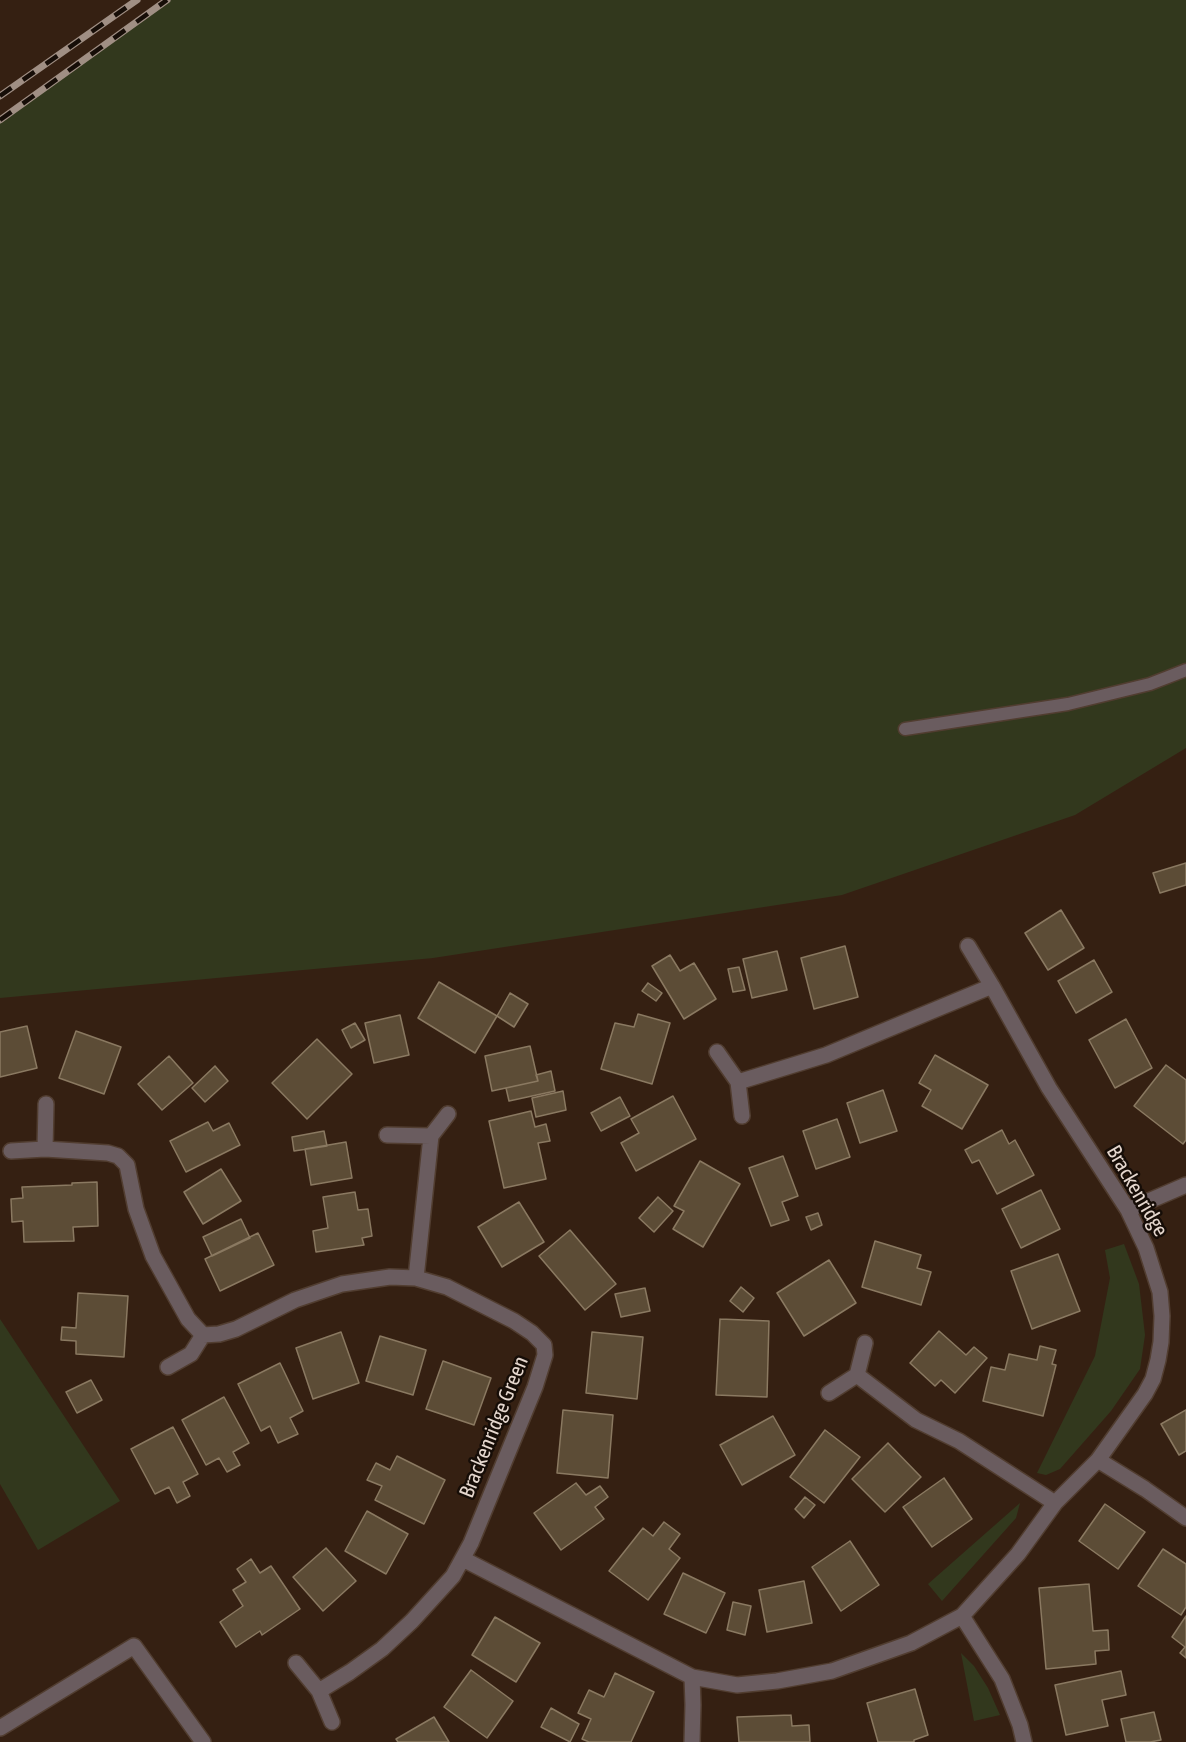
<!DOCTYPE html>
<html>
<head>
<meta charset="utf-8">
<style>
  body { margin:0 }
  canvas { display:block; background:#352012 }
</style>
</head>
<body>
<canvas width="1186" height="1742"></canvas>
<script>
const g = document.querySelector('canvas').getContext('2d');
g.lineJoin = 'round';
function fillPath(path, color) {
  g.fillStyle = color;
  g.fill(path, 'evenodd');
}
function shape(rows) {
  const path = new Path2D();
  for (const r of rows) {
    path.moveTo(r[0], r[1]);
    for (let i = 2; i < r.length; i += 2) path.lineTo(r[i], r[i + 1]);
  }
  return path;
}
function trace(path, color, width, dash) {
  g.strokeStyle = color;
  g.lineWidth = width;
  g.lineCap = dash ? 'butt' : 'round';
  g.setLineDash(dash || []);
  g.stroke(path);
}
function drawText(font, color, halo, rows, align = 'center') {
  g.font = font + ' "Asap Condensed",sans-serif';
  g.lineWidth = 5;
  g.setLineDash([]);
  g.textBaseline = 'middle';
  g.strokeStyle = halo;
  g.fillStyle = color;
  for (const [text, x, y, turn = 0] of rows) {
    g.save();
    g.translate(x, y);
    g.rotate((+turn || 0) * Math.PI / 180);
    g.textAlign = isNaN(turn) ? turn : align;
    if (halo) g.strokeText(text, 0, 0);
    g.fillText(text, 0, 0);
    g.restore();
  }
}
fillPath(shape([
  [167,0,1186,0,1186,748,1075,815,842,895,433,958,0,998,0,120],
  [1124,1244,1139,1284,1145,1335,1140,1369,1111,1411,1060,1469,1046,1475,1037,1473,1095,1356,1110,1278,1105,1250],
  [0,1319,120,1501,38,1550,0,1484],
  [1020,1503,1016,1518,942,1601,928,1584],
  [961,1653,974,1666,988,1688,1000,1715,974,1721]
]), '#32381d');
const building = shape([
  [1186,863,1186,885,1160,893,1153,873,1186,863],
  [1061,910,1084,948,1048,970,1025,933,1061,910],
  [845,946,858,997,814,1009,801,958,845,946],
  [777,951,787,990,752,998,743,959,777,951],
  [670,955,680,971,694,963,716,999,684,1019,652,966,670,955],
  [1094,960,1112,992,1076,1013,1058,981,1094,960],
  [739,967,745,990,733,992,728,969,739,967],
  [439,982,497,1016,475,1053,418,1018,439,982],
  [648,983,662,993,656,1001,642,991,648,983],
  [510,993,528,1004,514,1027,497,1016,510,993],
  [638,1014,670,1023,652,1084,601,1069,615,1023,634,1027,638,1014],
  [400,1015,409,1055,374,1063,365,1023,400,1015],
  [1126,1019,1152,1068,1115,1088,1089,1040,1126,1019],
  [355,1023,365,1040,351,1048,342,1030,355,1023],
  [27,1026,37,1068,0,1077,0,1032,27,1026],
  [76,1031,121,1047,104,1094,59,1078,76,1031],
  [317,1039,352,1074,307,1119,272,1083,317,1039],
  [530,1046,538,1081,492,1091,485,1056,530,1046],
  [935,1055,988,1085,962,1129,922,1106,931,1090,919,1083,935,1055],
  [169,1056,193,1083,162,1110,138,1084,169,1056],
  [1166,1065,1186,1080,1186,1140,1183,1144,1134,1106,1166,1065],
  [215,1066,228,1081,205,1102,192,1088,215,1066],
  [551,1071,555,1091,509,1101,506,1088,538,1081,536,1075,551,1071],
  [883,1090,897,1131,860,1143,847,1103,883,1090],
  [563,1091,566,1110,536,1117,532,1098,563,1091],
  [673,1096,696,1139,636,1171,621,1143,639,1133,631,1119,673,1096],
  [620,1097,630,1116,601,1131,591,1113,620,1097],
  [531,1111,535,1127,546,1124,550,1141,538,1143,546,1179,504,1188,489,1121,531,1111],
  [837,1119,850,1157,816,1169,803,1131,837,1119],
  [208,1122,213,1131,229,1123,240,1145,186,1172,170,1141,208,1122],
  [1002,1130,1009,1144,1015,1140,1034,1175,997,1194,979,1160,972,1163,965,1150,1002,1130],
  [324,1131,327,1146,294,1151,292,1137,324,1131],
  [346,1142,352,1178,311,1185,305,1149,346,1142],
  [783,1156,798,1196,782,1202,789,1220,771,1226,749,1168,783,1156],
  [700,1161,740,1184,703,1247,673,1229,684,1211,674,1206,700,1161],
  [221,1169,241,1201,203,1224,184,1192,221,1169],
  [97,1182,98,1226,73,1227,74,1241,24,1242,23,1221,12,1222,11,1199,23,1198,22,1187,72,1185,72,1183,97,1182],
  [1041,1190,1060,1229,1021,1248,1002,1209,1041,1190],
  [355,1192,358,1210,368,1209,372,1236,362,1238,364,1245,316,1252,313,1231,328,1228,323,1197,355,1192],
  [658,1197,673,1211,654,1232,639,1218,658,1197],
  [519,1202,544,1242,502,1267,478,1227,519,1202],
  [818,1213,822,1225,811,1230,806,1217,818,1213],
  [241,1219,250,1238,212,1256,203,1237,241,1219],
  [570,1230,616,1284,585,1310,539,1256,570,1230],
  [258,1233,274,1265,220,1291,205,1259,258,1233],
  [875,1241,921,1255,917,1268,931,1272,921,1305,862,1287,875,1241],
  [1058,1254,1080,1311,1032,1329,1011,1271,1058,1254],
  [829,1260,856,1303,804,1336,777,1293,829,1260],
  [741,1287,754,1298,743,1312,730,1301,741,1287],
  [645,1288,650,1311,621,1317,615,1294,645,1288],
  [78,1293,128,1296,124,1357,76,1354,76,1341,61,1340,62,1327,76,1328,78,1293],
  [720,1319,769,1321,767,1397,716,1395,720,1319],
  [939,1331,966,1355,974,1347,987,1358,955,1393,941,1380,935,1386,910,1363,939,1331],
  [341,1332,359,1383,313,1399,296,1348,341,1332],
  [592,1332,643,1337,637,1399,586,1393,592,1332],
  [380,1336,426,1350,413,1395,366,1381,380,1336],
  [1040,1346,1056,1350,1052,1364,1056,1365,1043,1416,983,1401,991,1367,1005,1370,1009,1354,1037,1360,1040,1346],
  [443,1361,491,1378,474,1425,426,1409,443,1361],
  [280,1363,303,1411,290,1418,298,1434,278,1443,270,1426,261,1431,238,1384,280,1363],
  [91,1380,102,1400,77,1413,66,1392,91,1380],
  [224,1397,249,1443,233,1452,240,1465,227,1472,219,1458,206,1465,182,1420,224,1397],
  [563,1410,613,1415,608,1478,557,1473,563,1410],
  [1186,1410,1186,1451,1179,1455,1161,1424,1186,1410],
  [773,1416,795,1455,742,1485,720,1445,773,1416],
  [173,1427,198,1474,183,1482,190,1496,177,1503,169,1487,155,1494,131,1449,173,1427],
  [825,1430,860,1457,824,1503,790,1477,825,1430],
  [888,1443,921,1477,885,1512,852,1479,888,1443],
  [397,1456,445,1480,424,1524,375,1500,382,1486,367,1480,376,1463,390,1470,397,1456],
  [944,1478,972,1519,932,1547,903,1507,944,1478],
  [576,1483,586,1495,600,1486,608,1497,595,1507,604,1519,561,1550,534,1513,576,1483],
  [805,1497,815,1505,804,1518,795,1509,805,1497],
  [1105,1504,1145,1532,1118,1569,1079,1541,1105,1504],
  [367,1511,408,1534,386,1574,345,1551,367,1511],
  [664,1522,680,1534,669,1549,680,1558,648,1600,609,1571,643,1528,653,1536,664,1522],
  [850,1541,879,1585,841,1611,812,1567,850,1541],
  [326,1548,356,1581,323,1611,293,1577,326,1548],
  [1163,1549,1186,1564,1186,1607,1181,1615,1138,1586,1163,1549],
  [251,1559,260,1573,271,1566,300,1609,262,1635,260,1631,236,1647,220,1622,243,1606,233,1590,246,1582,237,1569,251,1559],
  [683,1573,725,1593,706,1633,664,1614,683,1573],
  [804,1581,812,1623,767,1632,759,1590,804,1581],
  [1089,1584,1093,1631,1108,1630,1109,1650,1095,1651,1096,1664,1046,1669,1039,1588,1089,1584],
  [733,1602,751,1606,745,1635,727,1630,733,1602],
  [1186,1616,1186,1658,1180,1653,1185,1647,1172,1637,1186,1616],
  [495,1617,540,1643,516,1682,472,1655,495,1617],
  [471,1670,513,1701,487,1738,444,1707,471,1670],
  [1121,1671,1126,1695,1102,1700,1108,1726,1066,1735,1055,1685,1121,1671],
  [615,1673,654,1692,631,1742,589,1742,582,1739,591,1719,578,1713,589,1690,604,1697,615,1673],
  [915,1689,928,1735,914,1740,914,1742,878,1742,867,1703,915,1689],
  [551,1708,579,1724,570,1742,541,1727,551,1708],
  [1154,1712,1161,1740,1150,1742,1126,1742,1121,1719,1154,1712],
  [791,1715,792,1726,809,1725,810,1742,739,1742,737,1717,791,1715],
  [434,1717,449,1742,398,1742,396,1739,434,1717]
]);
fillPath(building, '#5c4c36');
trace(building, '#8a7961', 1.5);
const lane = shape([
  [905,729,1068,704,1150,684,1186,670]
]);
const street = shape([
  [968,946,992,986],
  [717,1052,738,1082,742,1116],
  [387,1135,431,1136,448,1114],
  [45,1149,108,1153,118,1156,127,1165,136,1209,153,1256,188,1319,203,1335,219,1334,236,1329,295,1300,342,1284,390,1277,416,1278,447,1287,514,1321,532,1333,544,1345,545,1355,535,1387,471,1543,453,1576,412,1621,382,1649,350,1672,319,1691],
  [11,1151,45,1149,46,1104],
  [1128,1210,1186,1185],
  [416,1278,431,1136],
  [168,1367,191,1354,203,1335],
  [857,1375,916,1420,959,1441,1055,1503],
  [829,1393,857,1375,865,1343],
  [1098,1460,1145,1489,1186,1518],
  [463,1559,692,1677,737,1685,777,1681,832,1671,911,1643,962,1616,1018,1554,1055,1503,1098,1460,1145,1394,1153,1379,1158,1360,1161,1342,1162,1316,1160,1292,1146,1248,1128,1210,1049,1088,992,986,826,1055,738,1082],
  [962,1616,1002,1679,1020,1725,1024,1742],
  [296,1663,319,1691,332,1722],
  [692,1677,693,1705,692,1742],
  [0,1728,134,1646,203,1742]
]);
trace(lane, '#513d30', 15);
trace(street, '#513d30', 18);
trace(lane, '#6a5c5f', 12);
trace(street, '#6a5c5f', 15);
const rail = shape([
  [0,96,137,0],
  [0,120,167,0]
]);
trace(rail, '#a08f84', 7);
trace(rail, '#160d07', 4.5, [14]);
drawText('21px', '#e5d7ce', '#160d07', [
  ["Brackenridge",1137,1191,60],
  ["Brackenridge Green",494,1427,-68]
]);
</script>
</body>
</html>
